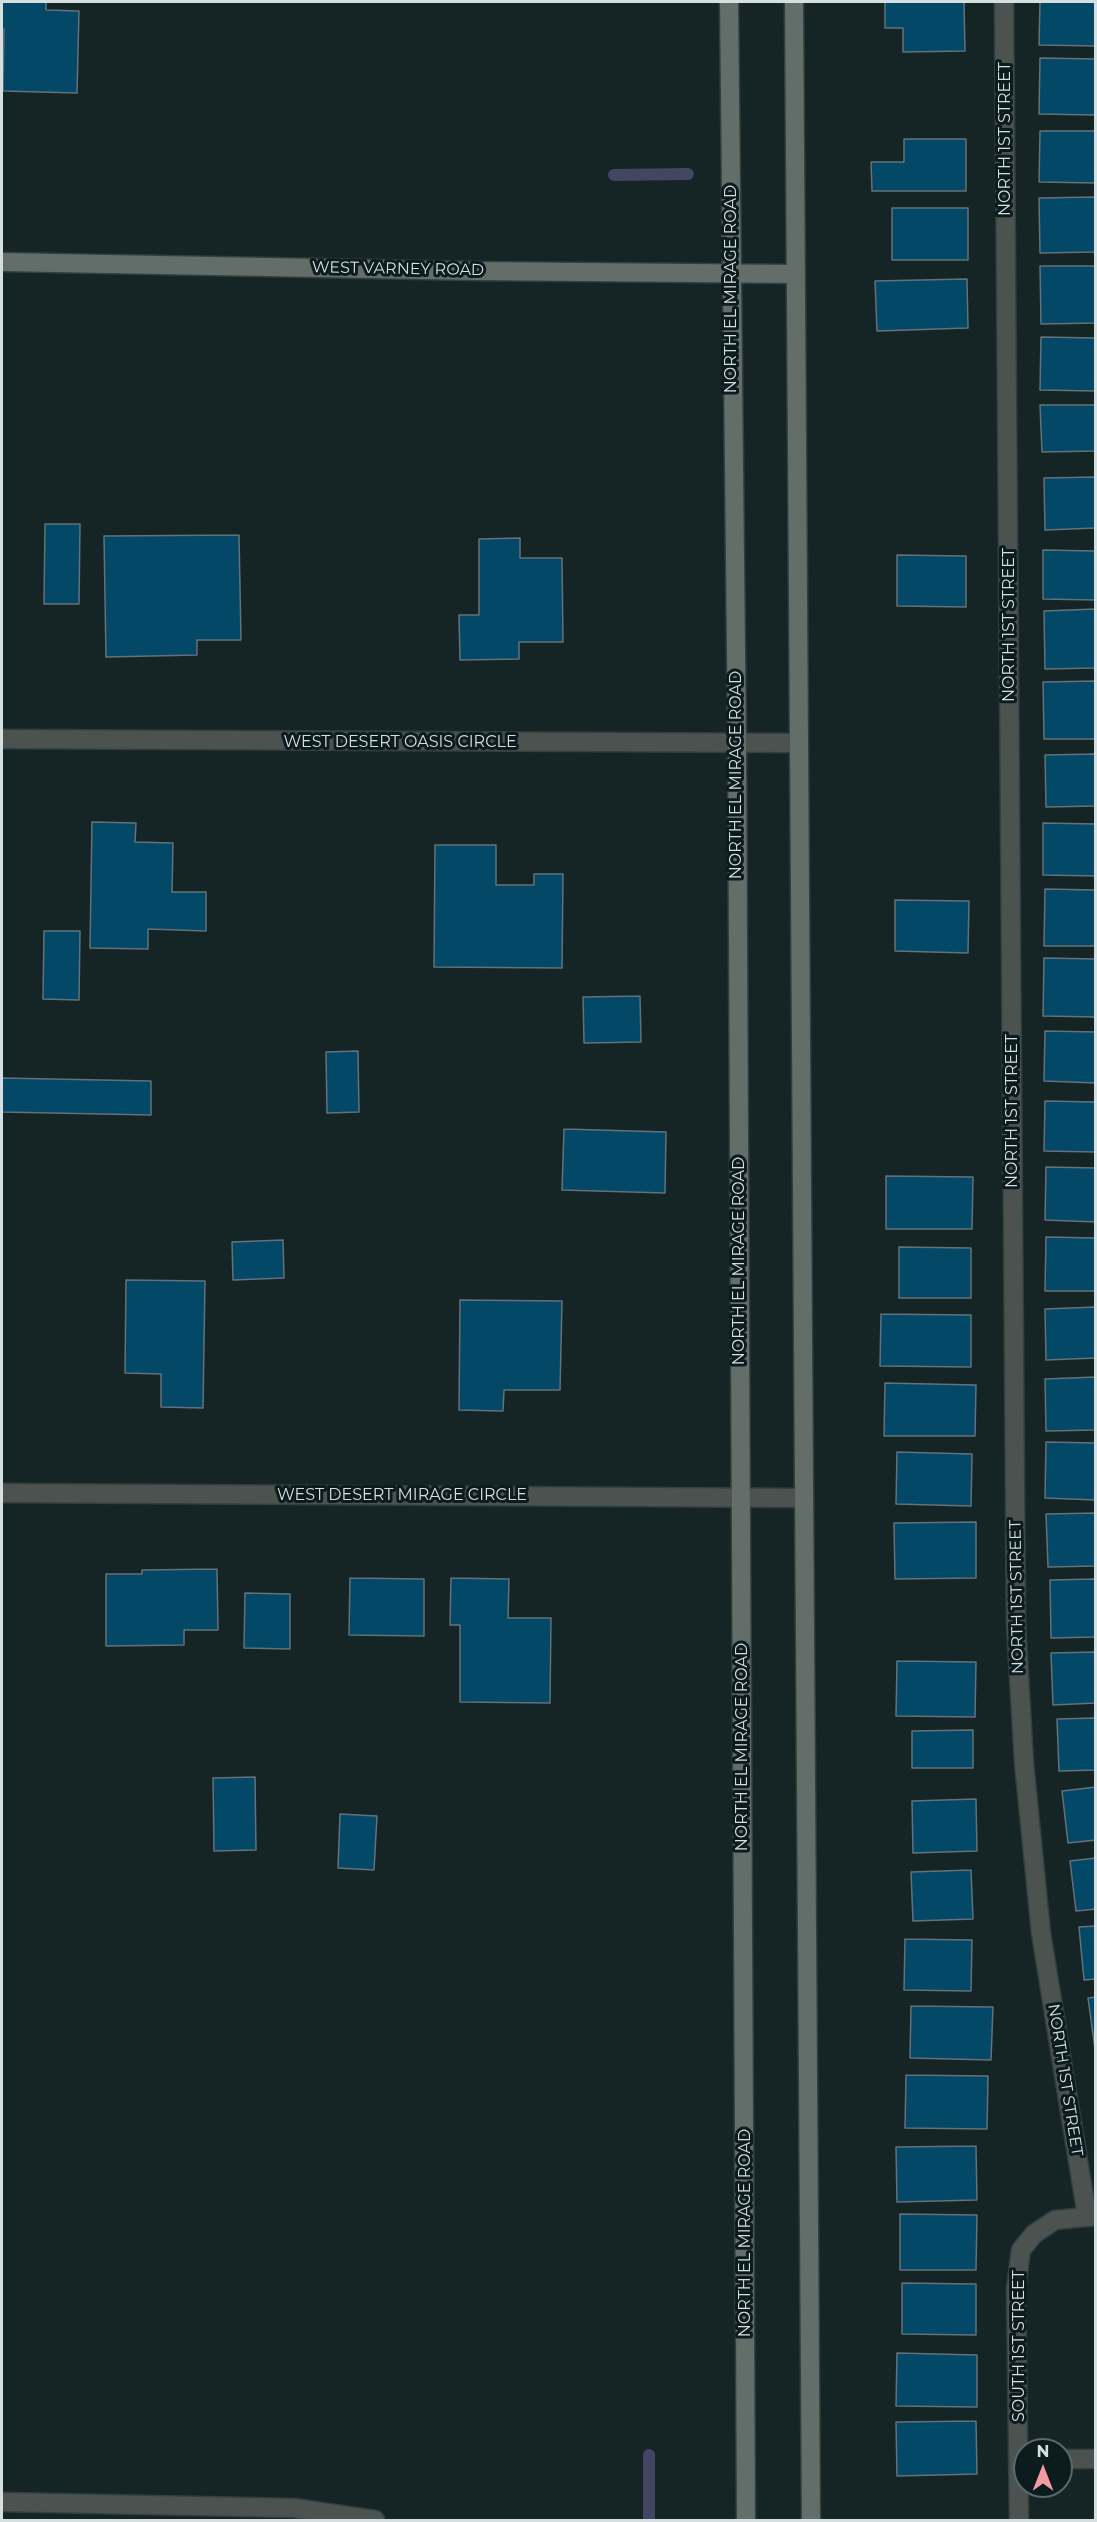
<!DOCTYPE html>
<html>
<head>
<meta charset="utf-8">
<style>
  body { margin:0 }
  #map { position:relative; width:1097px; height:2522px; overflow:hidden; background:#152526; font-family:Montserrat,sans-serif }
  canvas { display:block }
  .frame { position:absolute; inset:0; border:3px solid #d5dfdf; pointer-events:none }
  .north { position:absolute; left:1013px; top:2438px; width:60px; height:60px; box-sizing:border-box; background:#0c1b1d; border:2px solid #5c696b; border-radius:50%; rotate:0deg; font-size:16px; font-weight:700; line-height:24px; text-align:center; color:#d5dfdf }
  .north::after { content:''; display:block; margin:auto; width:21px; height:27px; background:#f49aa3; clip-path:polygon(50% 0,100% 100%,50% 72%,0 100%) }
</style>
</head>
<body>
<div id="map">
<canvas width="1097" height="2522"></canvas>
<div class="frame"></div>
<div class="north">N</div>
</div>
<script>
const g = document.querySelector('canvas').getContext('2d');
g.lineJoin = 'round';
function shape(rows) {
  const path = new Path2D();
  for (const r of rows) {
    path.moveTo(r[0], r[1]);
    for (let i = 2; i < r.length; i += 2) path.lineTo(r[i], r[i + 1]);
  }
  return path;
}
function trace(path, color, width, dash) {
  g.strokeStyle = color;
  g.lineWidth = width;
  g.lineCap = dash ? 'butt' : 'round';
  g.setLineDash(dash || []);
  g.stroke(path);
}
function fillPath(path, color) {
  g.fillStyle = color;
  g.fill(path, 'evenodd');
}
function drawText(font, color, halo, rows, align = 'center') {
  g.font = font + ' Montserrat,sans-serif';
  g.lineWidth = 6;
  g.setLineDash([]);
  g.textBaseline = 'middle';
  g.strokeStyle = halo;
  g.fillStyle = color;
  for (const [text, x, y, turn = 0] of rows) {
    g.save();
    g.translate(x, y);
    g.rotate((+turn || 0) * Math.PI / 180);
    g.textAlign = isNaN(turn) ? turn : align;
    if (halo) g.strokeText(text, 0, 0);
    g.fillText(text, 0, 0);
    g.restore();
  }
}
trace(shape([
  [614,175,688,174],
  [649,2455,649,2520]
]), '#424662', 12);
const building = shape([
  [2,2,46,2,46,10,79,11,77,93,3,91,4,29,2,29,2,2],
  [885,2,964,2,965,51,903,52,903,28,885,28,885,2],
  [1040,2,1096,2,1096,46,1039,45,1040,2],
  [1040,58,1096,59,1096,115,1039,114,1040,58],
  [1040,131,1096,131,1096,183,1039,182,1040,131],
  [904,139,966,139,966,191,872,191,871,162,904,162,904,139],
  [1096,197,1096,252,1040,253,1039,198,1096,197],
  [892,208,968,208,968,260,892,260,892,208],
  [1040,266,1096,266,1096,323,1041,324,1040,266],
  [967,279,968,328,877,331,875,281,967,279],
  [1041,337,1096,338,1096,391,1040,390,1041,337],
  [1040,405,1096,405,1096,451,1042,452,1040,405],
  [1096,477,1096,528,1045,530,1044,478,1096,477],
  [45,524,80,524,79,604,44,604,45,524],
  [239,535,241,640,197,640,197,655,106,657,104,536,239,535],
  [520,538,520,558,562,558,563,642,519,642,519,659,460,660,459,615,479,615,479,539,520,538],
  [1043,550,1096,551,1096,600,1043,599,1043,550],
  [897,555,966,556,966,607,897,606,897,555],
  [1096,609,1096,668,1045,669,1044,611,1096,609],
  [1096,681,1096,739,1044,739,1043,682,1096,681],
  [1096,754,1096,806,1046,807,1045,755,1096,754],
  [92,822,136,823,135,842,173,843,172,892,206,892,206,931,148,929,148,949,90,948,92,822],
  [1043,823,1096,824,1096,876,1043,875,1043,823],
  [435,845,496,845,496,885,534,885,534,874,563,874,562,968,434,967,435,845],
  [1045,889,1096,890,1096,946,1044,946,1045,889],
  [895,900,969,901,968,953,895,951,895,900],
  [44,931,80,931,79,1000,43,999,44,931],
  [1044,958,1096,959,1096,1017,1043,1016,1044,958],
  [640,996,641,1042,584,1043,583,997,640,996],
  [1045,1031,1096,1032,1096,1083,1044,1081,1045,1031],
  [358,1051,359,1112,327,1113,326,1052,358,1051],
  [2,1078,151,1081,151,1115,2,1112,2,1078],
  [1045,1101,1096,1102,1096,1152,1044,1151,1045,1101],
  [564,1129,666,1132,665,1193,562,1190,564,1129],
  [1046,1167,1096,1168,1096,1222,1045,1220,1046,1167],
  [886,1176,973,1177,972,1229,886,1229,886,1176],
  [1046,1237,1096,1238,1096,1291,1045,1291,1046,1237],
  [283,1240,284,1278,233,1280,232,1242,283,1240],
  [899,1247,971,1248,971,1298,899,1298,899,1247],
  [126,1280,205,1281,203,1408,161,1407,161,1374,125,1373,126,1280],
  [460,1300,562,1301,560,1390,504,1390,503,1411,459,1410,460,1300],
  [1096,1307,1096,1358,1046,1360,1045,1309,1096,1307],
  [881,1314,971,1315,971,1367,880,1366,881,1314],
  [1096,1377,1096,1430,1046,1431,1045,1379,1096,1377],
  [885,1383,976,1385,975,1436,884,1436,885,1383],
  [1046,1442,1096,1443,1096,1500,1045,1498,1046,1442],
  [897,1452,972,1454,971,1506,896,1504,897,1452],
  [1096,1513,1096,1566,1048,1567,1046,1514,1096,1513],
  [976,1522,976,1578,895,1579,894,1523,976,1522],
  [217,1569,218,1630,184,1630,184,1645,106,1646,106,1574,142,1574,142,1570,217,1569],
  [350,1578,424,1579,424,1636,349,1635,350,1578],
  [451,1578,509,1579,508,1618,551,1618,550,1703,460,1702,460,1625,450,1625,451,1578],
  [1096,1579,1096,1637,1051,1638,1050,1580,1096,1579],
  [245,1593,290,1594,290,1649,244,1648,245,1593],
  [1096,1652,1096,1703,1053,1705,1051,1653,1096,1652],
  [897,1661,976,1662,975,1717,896,1716,897,1661],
  [1096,1718,1096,1770,1059,1771,1057,1719,1096,1718],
  [973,1730,973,1768,912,1768,912,1731,973,1730],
  [255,1777,256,1850,214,1851,213,1778,255,1777],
  [1096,1787,1096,1840,1068,1843,1062,1791,1096,1787],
  [976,1799,977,1851,913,1853,912,1801,976,1799],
  [340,1814,377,1816,374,1870,338,1868,340,1814],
  [1096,1858,1096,1909,1076,1911,1070,1861,1096,1858],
  [971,1870,973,1919,913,1921,911,1872,971,1870],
  [1096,1926,1096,1979,1084,1980,1079,1927,1096,1926],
  [905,1939,972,1940,971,1991,904,1990,905,1939],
  [1096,1997,1096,2049,1095,2049,1088,1998,1096,1997],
  [911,2006,993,2007,991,2060,910,2058,911,2006],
  [906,2075,988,2076,987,2129,905,2128,906,2075],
  [976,2146,977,2200,897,2202,896,2147,976,2146],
  [900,2214,977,2215,976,2270,900,2270,900,2214],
  [902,2283,976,2284,976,2335,902,2334,902,2283],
  [897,2353,977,2355,977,2407,896,2406,897,2353],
  [976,2421,977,2474,897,2476,896,2422,976,2421]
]);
fillPath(building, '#034867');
trace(building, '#64717a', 1.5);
const street = shape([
  [1004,2,1016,1624,1024,1763,1041,1933,1087,2216],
  [2,739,798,743],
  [2,1493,803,1498],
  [1061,2459,1096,2459],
  [2,2502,294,2508,375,2520],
  [1019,2520,1016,2288,1021,2250,1034,2234,1055,2220,1096,2216]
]);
const secondary = shape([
  [729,2,737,743,746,2520],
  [794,2,811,2520],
  [2,262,476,271,795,274]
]);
trace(street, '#303f40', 21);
trace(secondary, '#303f40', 21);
trace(street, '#4c524f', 18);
trace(secondary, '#636d69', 18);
drawText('16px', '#d5dfdf', '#0c1b1d', [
  ["NORTH 1ST STREET",1005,139,-90],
  ["WEST VARNEY ROAD",398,269,1],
  ["NORTH EL MIRAGE ROAD",731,289,-90],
  ["NORTH 1ST STREET",1009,625,-90],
  ["WEST DESERT OASIS CIRCLE",400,742],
  ["NORTH EL MIRAGE ROAD",736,775,-90],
  ["NORTH 1ST STREET",1012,1111,-90],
  ["NORTH EL MIRAGE ROAD",739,1261,-90],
  ["WEST DESERT MIRAGE CIRCLE",402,1495],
  ["NORTH 1ST STREET",1017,1597,-91],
  ["NORTH EL MIRAGE ROAD",742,1747,-90],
  ["NORTH 1ST STREET",1065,2080,81],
  ["NORTH EL MIRAGE ROAD",745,2233,-90],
  ["SOUTH 1ST STREET",1019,2346,-90]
]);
</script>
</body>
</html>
